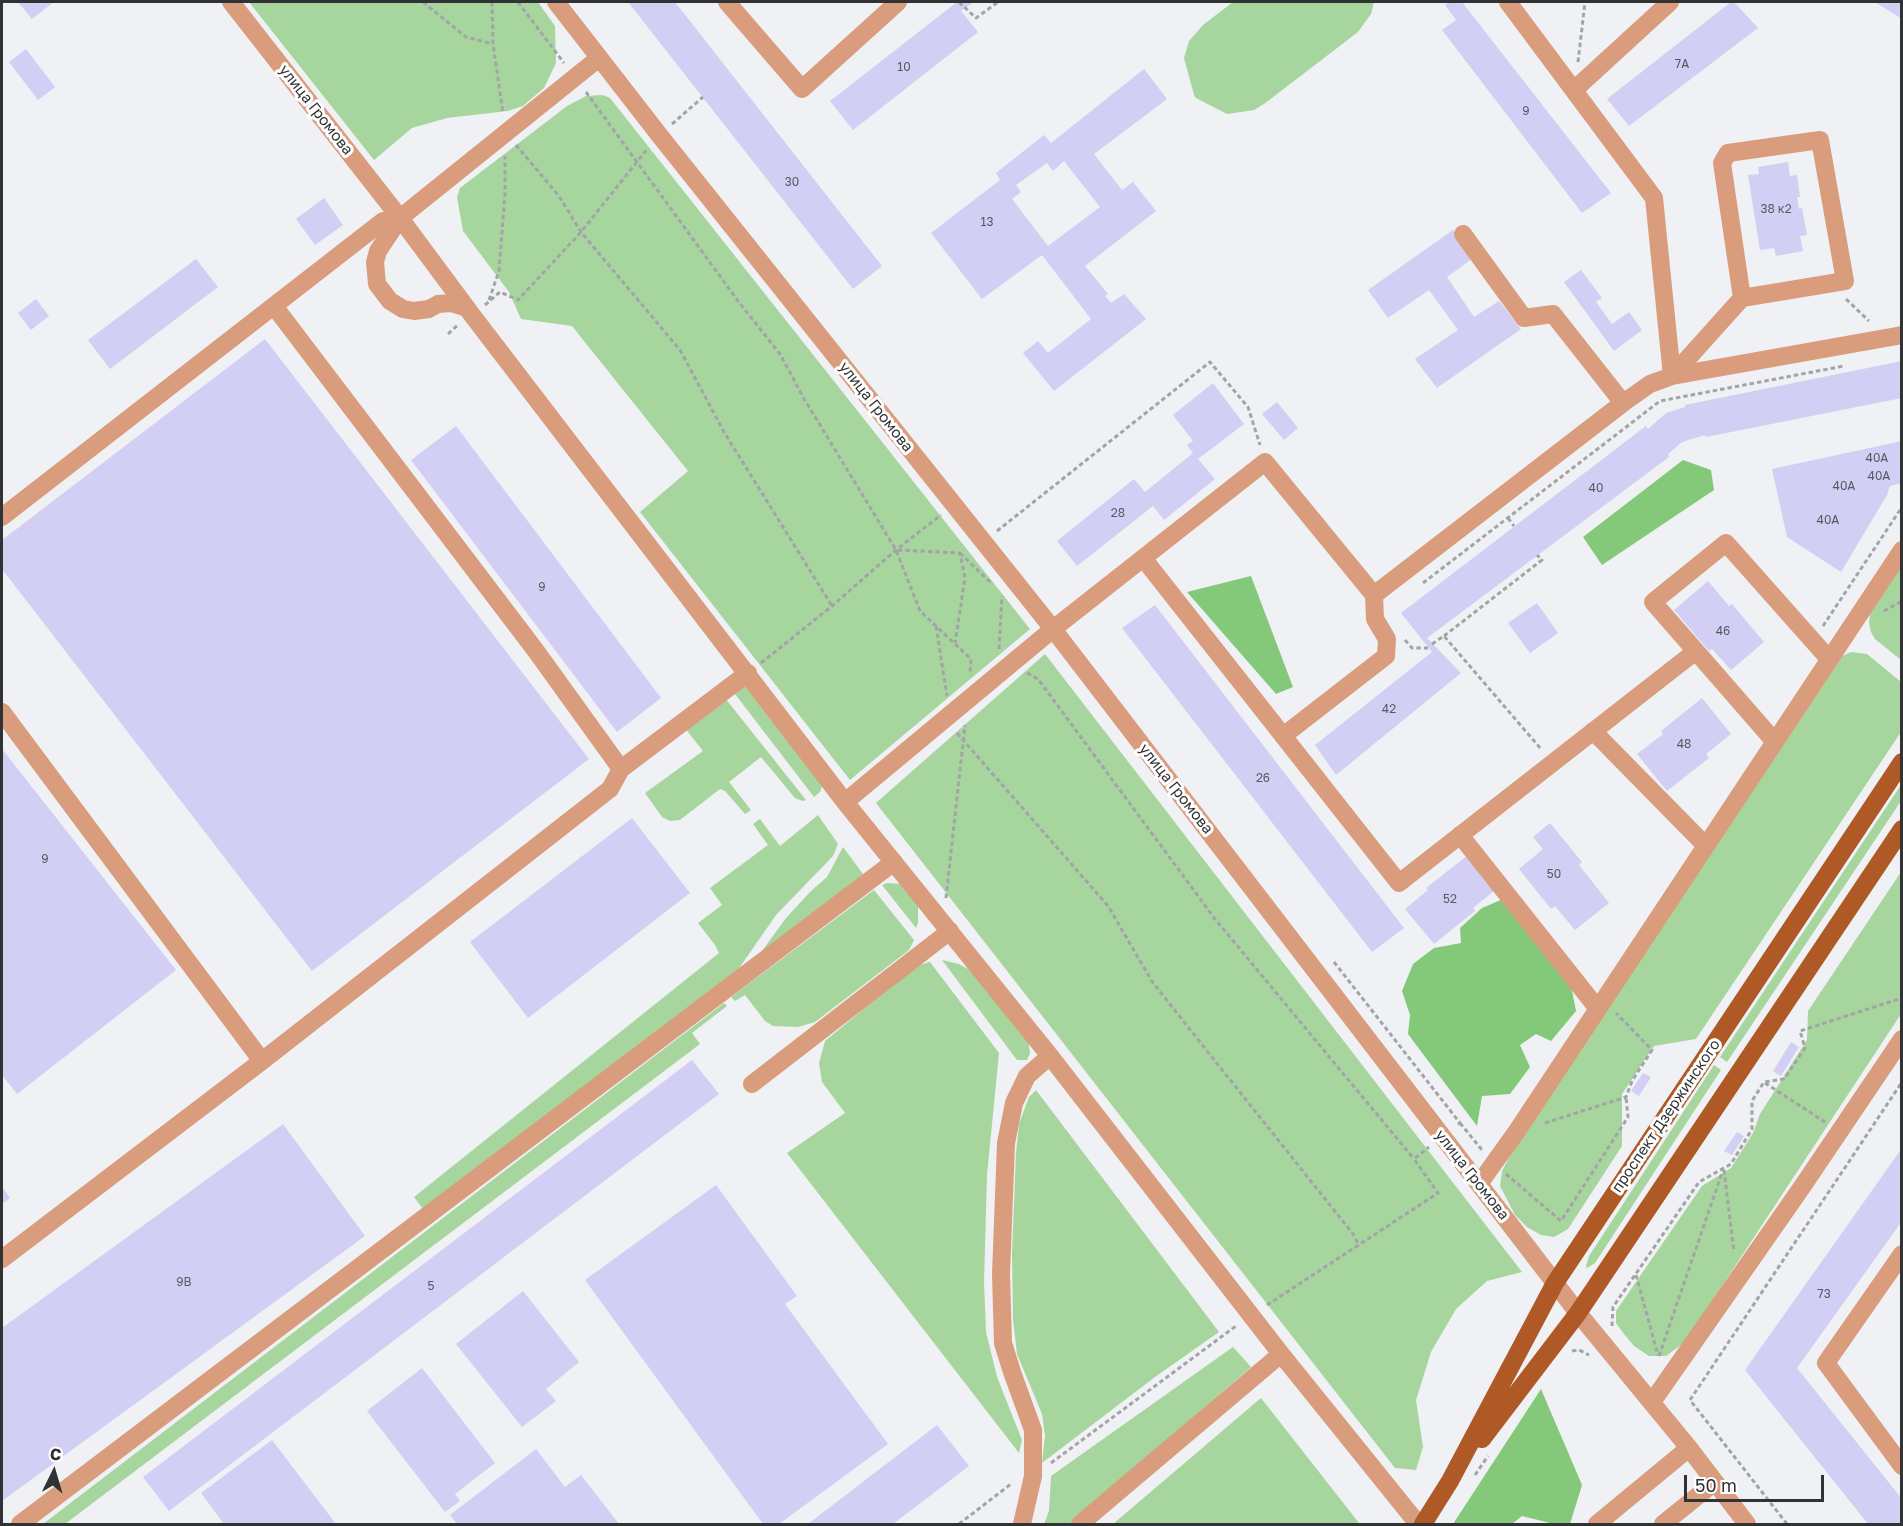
<!DOCTYPE html>
<html>
<head>
<meta charset="utf-8">
<style>
  body { margin:0 }
  #map { position:relative; width:1903px; height:1526px; overflow:hidden; background:#eff1f5; font-family:"Golos Text",sans-serif }
  canvas { display:block }
  .frame { position:absolute; inset:0; border:3px solid #313233; pointer-events:none }
  .north { position:absolute; left:24px; top:1442px; width:60px; height:60px; -webkit-text-stroke:4px #fff; paint-order:stroke; rotate:5deg; font-size:16px; font-weight:700; line-height:24px; text-align:center; color:#313233 }
  .north::after { content:''; display:block; margin:auto; width:21px; height:27px; background:#313233; clip-path:polygon(50% 0,100% 100%,50% 72%,0 100%) }
  .scale { position:absolute; left:1684px; top:1475px; width:140px; height:27px; box-sizing:border-box; border:3px solid #313233; border-top:0; padding-left:8px; font-size:18px; line-height:21px; white-space:nowrap; color:#313233; -webkit-text-stroke:4px #fff; paint-order:stroke }
</style>
</head>
<body>
<div id="map">
<canvas width="1903" height="1526"></canvas>
<div class="frame"></div>
<div class="north">С</div>
<div class="scale">50 m</div>
</div>
<script>
const g = document.querySelector('canvas').getContext('2d');
g.lineJoin = 'round';
function fillPath(path, color) {
  g.fillStyle = color;
  g.fill(path, 'evenodd');
}
function shape(rows) {
  const path = new Path2D();
  for (const r of rows) {
    path.moveTo(r[0], r[1]);
    for (let i = 2; i < r.length; i += 2) path.lineTo(r[i], r[i + 1]);
  }
  return path;
}
function trace(path, color, width, dash) {
  g.strokeStyle = color;
  g.lineWidth = width;
  g.lineCap = dash ? 'butt' : 'round';
  g.setLineDash(dash || []);
  g.stroke(path);
}
function drawText(font, color, halo, rows, align = 'center') {
  g.font = font + ' "Golos Text",sans-serif';
  g.lineWidth = 6;
  g.setLineDash([]);
  g.textBaseline = 'middle';
  g.strokeStyle = halo;
  g.fillStyle = color;
  for (const [text, x, y, turn = 0] of rows) {
    g.save();
    g.translate(x, y);
    g.rotate((+turn || 0) * Math.PI / 180);
    g.textAlign = isNaN(turn) ? turn : align;
    if (halo) g.strokeText(text, 0, 0);
    g.fillText(text, 0, 0);
    g.restore();
  }
}
fillPath(shape([
  [249,2,538,2,555,26,556,63,544,88,523,106,508,111,447,118,412,128,374,160],
  [1233,2,1374,2,1371,14,1358,32,1264,104,1254,110,1227,114,1196,98,1194,95,1184,58,1189,41,1203,25],
  [603,95,610,98,1030,629,850,780,640,512,688,471,572,326,521,319,509,292,463,231,457,197,460,188,567,106,586,96],
  [1901,567,1901,660,1875,639,1871,632,1869,623,1870,614],
  [1851,652,1867,654,1901,682,1901,732,1696,1039,1654,1046,1622,1094,1622,1146,1568,1229,1554,1237,1541,1235,1527,1227,1515,1215,1500,1186,1502,1171,1512,1152,1842,656],
  [1045,654,1522,1272,1487,1281,1456,1309,1431,1352,1416,1400,1423,1447,1416,1470,1395,1468,876,803],
  [749,683,823,784,820,792,814,797,735,694],
  [725,698,806,800,803,801,795,798,761,757,729,782,751,810,745,814,725,791,720,789,680,820,670,821,662,817,645,793,703,751,684,727],
  [1901,785,1901,801,1727,1062,1720,1057],
  [818,815,838,844,833,856,776,915,733,977,423,1209,414,1197,719,953,715,945,698,923,722,905,710,888,768,845,753,824,760,819,780,846],
  [843,847,866,878,757,958,786,918,811,891,827,877],
  [1901,872,1901,1014,1685,1342,1666,1356,1649,1356,1634,1346,1624,1334,1616,1323,1616,1311,1702,1186,1731,1168,1753,1133,1760,1114,1807,1040,1808,1011],
  [887,883,902,884,911,895,918,907,918,923,916,928,882,885],
  [874,890,914,940,909,950,815,1022,798,1027,773,1026,765,1021,745,995,735,1001,731,997],
  [942,960,959,964,968,969,1028,1037,1030,1053,1027,1060,1017,1060],
  [930,962,999,1053,987,1175,984,1283,986,1332,997,1377,1022,1440,1019,1453,787,1153,845,1113,822,1082,819,1063,825,1041,899,980,919,965],
  [724,1003,727,1006,692,1033,700,1044,65,1524,43,1524],
  [1714,1065,1721,1070,1595,1263,1587,1268,1586,1266,1589,1256],
  [1036,1090,1219,1332,1155,1377,1042,1463,1045,1436,1042,1414,1017,1354,1013,1319,1012,1253,1016,1153,1019,1124,1029,1097],
  [1233,1347,1251,1367,1070,1524,1044,1524,1049,1511,1051,1476],
  [1261,1398,1359,1523,1358,1524,1113,1524]
]), '#a6d59e');
fillPath(shape([
  [1683,460,1711,470,1714,490,1602,565,1583,537],
  [1251,576,1293,687,1276,694,1187,592],
  [1503,899,1570,980,1576,1011,1551,1041,1536,1034,1520,1045,1530,1067,1510,1094,1482,1096,1477,1126,1408,1034,1410,1015,1402,991,1413,964,1434,948,1461,943,1460,928,1482,908],
  [1541,1389,1582,1485,1570,1524,1554,1524,1522,1516,1512,1524,1453,1524]
]), '#84c87a');
fillPath(shape([
  [18,2,54,2,32,19],
  [628,2,675,2,882,266,853,289],
  [957,2,974,2,961,11,978,32,853,130,830,101],
  [1449,2,1462,2,1611,193,1582,213,1442,30,1456,20,1445,5],
  [1731,2,1734,2,1758,28,1629,126,1607,99],
  [1875,2,1902,2,1902,19],
  [26,49,55,87,38,100,9,62],
  [1144,69,1167,99,1094,154,1122,190,1133,182,1156,211,1085,266,1108,294,1105,296,1111,303,1124,294,1146,319,1054,391,1023,353,1038,341,1048,353,1091,319,1042,255,982,299,931,233,1000,180,996,173,1044,135,1051,143],
  [1064,161,1100,207,1048,246,1012,199,1021,192,1016,185,1047,163,1053,171],
  [1788,162,1790,176,1797,175,1800,197,1797,197,1799,209,1802,208,1807,235,1800,236,1803,251,1776,256,1774,248,1760,250,1748,175,1759,174,1758,167],
  [324,198,343,225,315,245,296,219],
  [1453,230,1472,259,1447,277,1474,317,1499,301,1521,329,1437,388,1415,359,1458,330,1429,290,1388,318,1368,290],
  [196,259,218,287,110,369,88,340],
  [1581,270,1602,298,1596,302,1612,324,1629,312,1642,330,1614,351,1564,282],
  [36,299,49,316,31,330,18,313],
  [265,339,589,759,312,971,2,569,2,540],
  [1902,361,1902,398,1706,437,1705,435,1682,442,1668,454,1669,457,1427,638,1461,673,1336,775,1315,745,1432,652,1401,613,1646,426,1648,429,1666,413,1685,407,1685,405],
  [1213,383,1244,424,1198,459,1215,479,1164,520,1153,506,1077,566,1057,541,1134,479,1145,492,1193,453,1187,445,1193,441,1173,415],
  [1277,402,1298,428,1284,440,1262,414],
  [456,426,661,698,617,732,411,460],
  [1902,441,1902,483,1890,486,1887,495,1841,572,1787,537,1772,469],
  [1708,581,1729,606,1732,604,1764,642,1731,670,1712,649,1709,651,1674,610],
  [1537,603,1558,633,1530,653,1508,623],
  [1155,605,1404,928,1372,952,1122,628],
  [1702,698,1731,734,1706,754,1709,758,1667,791,1637,754,1663,734,1661,731],
  [2,749,176,970,17,1094,2,1075],
  [632,818,690,893,528,1018,470,942],
  [1550,823,1582,862,1579,865,1609,903,1575,930,1555,906,1551,909,1519,869,1543,849,1533,837],
  [1468,855,1500,886,1473,908,1475,911,1434,944,1405,909,1428,890,1426,888],
  [1791,1042,1799,1047,1781,1076,1773,1071],
  [692,1060,719,1094,169,1511,143,1477],
  [1643,1073,1651,1077,1639,1096,1631,1091],
  [283,1124,365,1236,2,1501,2,1328],
  [1737,1132,1744,1136,1732,1155,1724,1151],
  [1902,1148,1902,1221,1797,1368,1902,1499,1902,1524,1868,1524,1745,1370],
  [716,1185,797,1296,785,1304,888,1444,779,1524,763,1524,585,1280],
  [2,1187,10,1198,2,1204],
  [523,1291,579,1362,546,1389,556,1401,522,1427,456,1344],
  [422,1368,495,1463,455,1494,460,1501,445,1512,367,1411],
  [937,1425,969,1466,893,1524,808,1524],
  [272,1440,336,1524,224,1524,201,1493],
  [536,1449,565,1487,581,1475,619,1524,457,1524,450,1515]
]), '#d2cef4');
trace(shape([
  [423,2,466,37,493,44],
  [492,2,493,44,503,113],
  [518,2,564,63],
  [959,2,976,18,998,2],
  [1578,62,1585,2],
  [586,92,738,301,780,354,803,397,896,550,920,611,971,659,970,674],
  [672,124,703,97],
  [516,145,559,196,581,232,680,350,724,432,832,606],
  [1846,299,1869,321],
  [489,300,499,271,505,193,505,156],
  [485,305,500,292,518,300,581,232,648,148],
  [448,334,458,325],
  [1508,518,1514,526],
  [997,531,1210,362,1248,407,1260,445],
  [898,550,960,553,965,578,955,643],
  [960,553,990,582],
  [1423,583,1660,401,1844,366],
  [1884,611,1902,601],
  [936,626,947,696],
  [1823,626,1902,507],
  [1444,636,1542,560,1537,555],
  [1405,640,1412,648,1428,648],
  [1432,644,1444,636,1541,749],
  [999,649,1002,596],
  [761,663,832,606,896,550,941,515],
  [1027,673,1038,679,1215,919,1414,1159],
  [957,733,1108,906,1153,983,1353,1234,1359,1245],
  [946,898,965,725],
  [1334,962,1460,1123,1456,1126],
  [1765,1083,1825,1122],
  [1460,1123,1482,1150],
  [1545,1123,1626,1097,1632,1081,1652,1050,1616,1013],
  [1724,1170,1734,1252],
  [1506,1174,1561,1221,1628,1117,1626,1097],
  [1636,1275,1658,1355],
  [1267,1305,1438,1193,1414,1159,1429,1147],
  [1612,1326,1613,1307,1699,1182,1731,1164,1752,1129,1752,1101,1764,1082,1784,1079,1805,1048,1800,1031,1902,998],
  [1572,1351,1579,1350,1589,1355],
  [1659,1356,1723,1170],
  [1051,1463,1236,1326],
  [1475,1475,1488,1456],
  [959,1524,1011,1484],
  [1787,1524,1690,1400,1902,1082]
]), '#a3a4a7', 3, [4.5, 3]);
trace(shape([
  [231,2,400,218,472,315,845,802,1050,1056,1281,1354,1418,1524],
  [556,2,660,136,1053,629,1578,1313,1689,1448,1747,1524],
  [727,2,802,89,898,2],
  [1508,2,1654,198,1672,376],
  [1574,90,1670,2],
  [1820,140,1845,281,1742,298,1722,163,1728,153,1820,140],
  [1463,234,1524,318,1553,314,1623,403],
  [274,306,536,651,621,769],
  [467,308,451,303,438,304,429,309,414,311,403,309,390,301,377,284,375,262,378,251,400,218,599,58],
  [1672,376,1742,298],
  [2,517,383,221,400,218],
  [1143,558,1399,883,1696,651],
  [2,712,262,1061],
  [1593,731,1706,846],
  [1283,736,1386,656,1387,639,1375,619,1374,595,1623,403,1650,384,1672,376,1902,335],
  [1775,742,1653,602,1726,543,1829,659],
  [845,802,1053,629,1265,462,1374,595],
  [1460,835,1598,1009],
  [752,1084,950,931],
  [1479,1184,1517,1131,1902,550],
  [1902,1254,1826,1363,1902,1466],
  [2,1259,262,1061,610,789,621,769,748,673],
  [1652,1402,1802,1187,1902,1039],
  [20,1524,894,862],
  [1022,1524,1033,1476,1033,1430,1012,1372,1003,1343,1001,1274,1006,1143,1014,1103,1027,1076,1050,1056],
  [1080,1524,1281,1354],
  [1597,1524,1689,1448],
  [1663,1524,1715,1482]
]), '#d99d7d', 18);
trace(shape([
  [1482,1439,1578,1313,1902,829],
  [1423,1524,1450,1481,1555,1283,1902,762]
]), '#ae5926', 18);
drawText('12px', '#595963', null, [
  ["7А",1682,64],
  ["10",904,67],
  ["9",1526,111],
  ["30",792,182],
  ["38 к2",1776,209],
  ["13",987,222],
  ["40А",1877,458],
  ["40А",1879,476],
  ["40А",1844,486],
  ["40",1596,488],
  ["28",1118,513],
  ["40А",1828,520],
  ["9",542,587],
  ["46",1723,631],
  ["42",1389,709],
  ["48",1684,744],
  ["26",1263,778],
  ["9",45,859],
  ["50",1554,874],
  ["52",1450,899],
  ["9В",184,1282],
  ["5",431,1286],
  ["73",1824,1294]
]);
drawText('15px', '#313233', '#fff', [
  ["улица Громова",316,110,52],
  ["улица Громова",876,407,52],
  ["улица Громова",1176,789,52],
  ["проспект Дзержинского",1666,1116,-56],
  ["улица Громова",1472,1175,52]
]);
</script>
</body>
</html>
